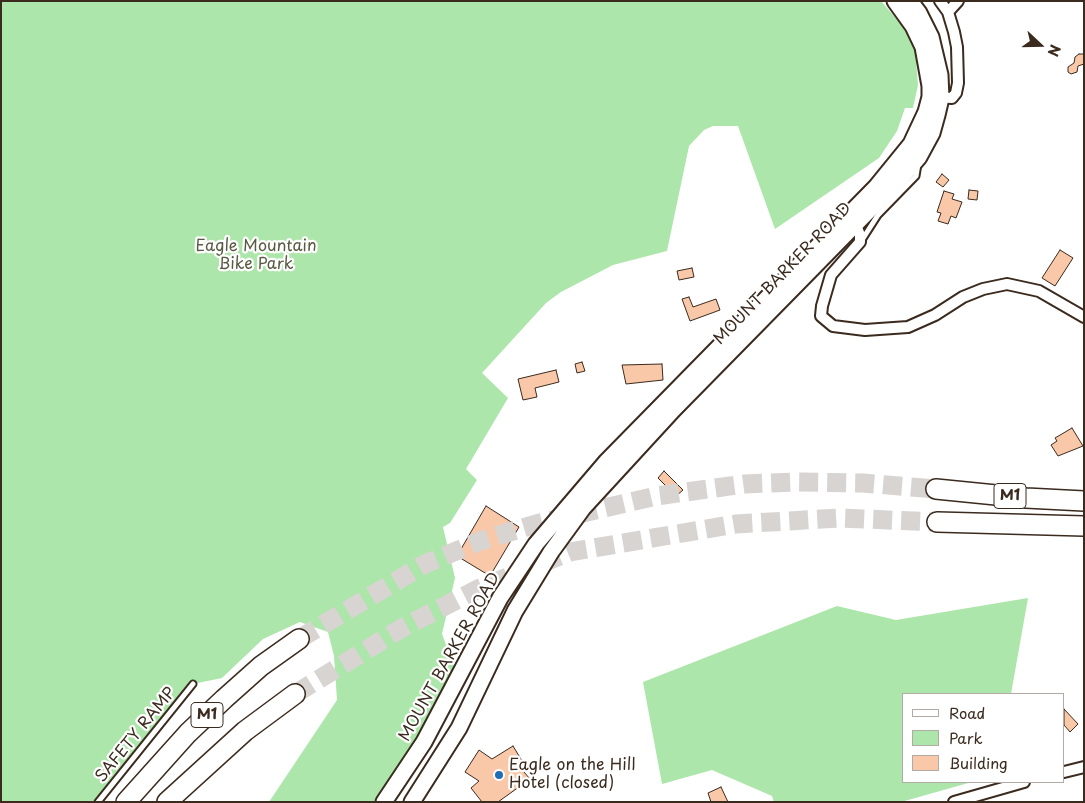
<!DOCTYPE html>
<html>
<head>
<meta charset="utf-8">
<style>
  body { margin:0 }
  #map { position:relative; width:1085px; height:803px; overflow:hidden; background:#fff; font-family:"Playpen Sans",sans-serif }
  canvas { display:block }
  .frame { position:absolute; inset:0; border:2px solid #3b2a1e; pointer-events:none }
  .legend { position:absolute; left:902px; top:693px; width:162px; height:90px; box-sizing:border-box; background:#fff; border:1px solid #b1aaa5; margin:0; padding:6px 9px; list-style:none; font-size:15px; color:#3b2a1e }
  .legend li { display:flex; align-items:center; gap:10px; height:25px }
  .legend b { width:25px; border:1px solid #b1aaa5 }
  .north { position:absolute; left:1015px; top:20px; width:50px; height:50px; -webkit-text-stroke:4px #fff; paint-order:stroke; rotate:111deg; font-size:14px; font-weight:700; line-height:20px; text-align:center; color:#3b2a1e }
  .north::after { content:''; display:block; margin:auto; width:18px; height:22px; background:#3b2a1e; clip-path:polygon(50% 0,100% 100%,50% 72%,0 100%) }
</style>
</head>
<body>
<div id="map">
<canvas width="1085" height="803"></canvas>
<div class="frame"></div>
<ul class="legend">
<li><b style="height:6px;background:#fff"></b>Road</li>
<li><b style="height:14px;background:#ade6aa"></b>Park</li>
<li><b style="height:14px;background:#f9c8a8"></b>Building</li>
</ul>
<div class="north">N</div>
</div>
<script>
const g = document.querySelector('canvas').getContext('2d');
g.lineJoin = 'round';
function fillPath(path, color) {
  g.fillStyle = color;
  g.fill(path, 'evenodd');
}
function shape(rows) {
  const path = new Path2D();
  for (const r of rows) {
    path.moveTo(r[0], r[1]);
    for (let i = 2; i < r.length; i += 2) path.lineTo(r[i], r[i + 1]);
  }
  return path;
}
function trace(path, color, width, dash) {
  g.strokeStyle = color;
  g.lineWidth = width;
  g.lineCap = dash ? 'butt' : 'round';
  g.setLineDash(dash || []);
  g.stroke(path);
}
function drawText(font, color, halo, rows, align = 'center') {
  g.font = font + ' "Playpen Sans",sans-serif';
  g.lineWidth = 4.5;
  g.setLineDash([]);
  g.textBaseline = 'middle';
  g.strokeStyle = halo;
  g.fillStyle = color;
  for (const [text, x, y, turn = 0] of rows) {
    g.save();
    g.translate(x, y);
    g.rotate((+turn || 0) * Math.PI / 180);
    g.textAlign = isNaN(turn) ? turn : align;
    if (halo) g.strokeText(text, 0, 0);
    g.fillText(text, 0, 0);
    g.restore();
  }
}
fillPath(shape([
  [1,1,881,1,906,30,915,49,918,85,913,108,905,108,897,131,879,158,775,229,738,126,713,126,704,130,689,146,667,251,613,265,561,292,546,303,482,373,508,398,466,469,477,480,450,523,443,527,455,578,442,634,454,666,441,713,384,802,269,802,337,700,334,656,328,632,300,622,263,639,222,678,193,684,98,802,1,802],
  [1028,598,1011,694,904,694,904,782,972,782,901,802,774,802,772,796,712,770,662,784,643,682,837,606,896,620]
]), '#ade6aa');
const building = shape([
  [1079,54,1084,54,1084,64,1078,66,1077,72,1071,74,1068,72,1068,67,1074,63,1075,57,1079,54],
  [942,174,949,180,943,187,936,182,942,174],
  [969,190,978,191,977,200,968,199,969,190],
  [944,191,954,194,952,199,962,202,956,218,951,216,948,224,938,221,941,213,937,212,944,191],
  [1060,250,1073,258,1055,286,1042,278,1060,250],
  [692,268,694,277,679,280,677,271,692,268],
  [689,297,693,307,716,299,720,310,690,321,682,299,689,297],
  [582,362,585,371,577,373,575,364,582,362],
  [662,364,663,380,626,384,622,365,662,364],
  [556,370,559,382,535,388,537,397,523,400,518,379,556,370],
  [1072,428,1083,446,1058,456,1051,445,1057,441,1055,438,1072,428],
  [664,471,683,490,676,496,658,478,664,471],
  [486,506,519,527,490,576,457,556,486,506],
  [1064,709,1078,724,1070,732,1064,725,1064,709],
  [513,746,527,769,524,772,530,779,498,802,482,802,471,788,479,781,465,772,479,750,492,759,513,746],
  [721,787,728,802,711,802,708,793,721,787]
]);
fillPath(building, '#f9c8a8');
trace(building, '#3b2a1e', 1);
trace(shape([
  [299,639,425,564,480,541,536,524,656,496,745,484,796,482,863,483,936,489],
  [295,694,402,628,480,588,570,552,736,524,840,518,937,522]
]), '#d8d4d2', 19, [19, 9]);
const lane = shape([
  [862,240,878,215,916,176,918,164],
  [98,802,193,684]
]);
const street = shape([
  [948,12,958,1],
  [936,97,952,98,956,93,958,83,957,47,954,32,948,12,940,1],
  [854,220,860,235,860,242,831,275,822,306,821,316,833,326,865,330,908,327,935,315,963,297,983,289,1007,284,1039,291,1084,317],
  [1064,772,1084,767],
  [954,802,1024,782]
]);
const secondary = shape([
  [384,802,424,742,500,598,536,544,606,462,876,187,911,144,926,112,930,97,930,86,923,47,913,26,895,1],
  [412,802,459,728,515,611,551,552,583,508,674,409,901,178,919,157,932,133,937,115,941,98,940,75,931,37,919,13,910,1]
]);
const highway = shape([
  [936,489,1026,498,1084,501],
  [937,522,1084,526],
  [126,802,188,733,224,699,261,666,299,639],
  [167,802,245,731,295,694]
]);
trace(lane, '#3b2a1e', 9);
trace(street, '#3b2a1e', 14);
trace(secondary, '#3b2a1e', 19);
trace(highway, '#3b2a1e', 22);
trace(lane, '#fff', 5);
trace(street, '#fff', 10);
trace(secondary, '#fff', 15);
trace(highway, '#fff', 19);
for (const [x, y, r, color] of [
  [499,775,5,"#1f6fb2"]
]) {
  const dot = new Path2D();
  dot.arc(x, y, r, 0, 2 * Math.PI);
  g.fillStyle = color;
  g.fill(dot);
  trace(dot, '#fff', 2);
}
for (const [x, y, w] of [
  [1010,496,32],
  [207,715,32]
]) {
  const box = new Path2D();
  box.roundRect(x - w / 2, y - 12.5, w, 25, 4);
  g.fillStyle = '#fff';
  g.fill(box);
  trace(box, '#3b2a1e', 1);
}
drawText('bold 15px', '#3b2a1e', null, [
  ["M1",1010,496],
  ["M1",207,715]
]);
drawText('16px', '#585941', '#fff', [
  ["Eagle Mountain",256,247],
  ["Bike Park",256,265]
]);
drawText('16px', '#3b2a1e', '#fff', [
  ["MOUNT BARKER ROAD",783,274,-46],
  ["MOUNT BARKER ROAD",450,657,-61],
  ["SAFETY RAMP",136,735,-51]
]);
drawText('16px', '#3b2a1e', '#fff', [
  ["Eagle on the Hill",509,766],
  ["Hotel (closed)",509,784]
], 'left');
</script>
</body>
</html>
